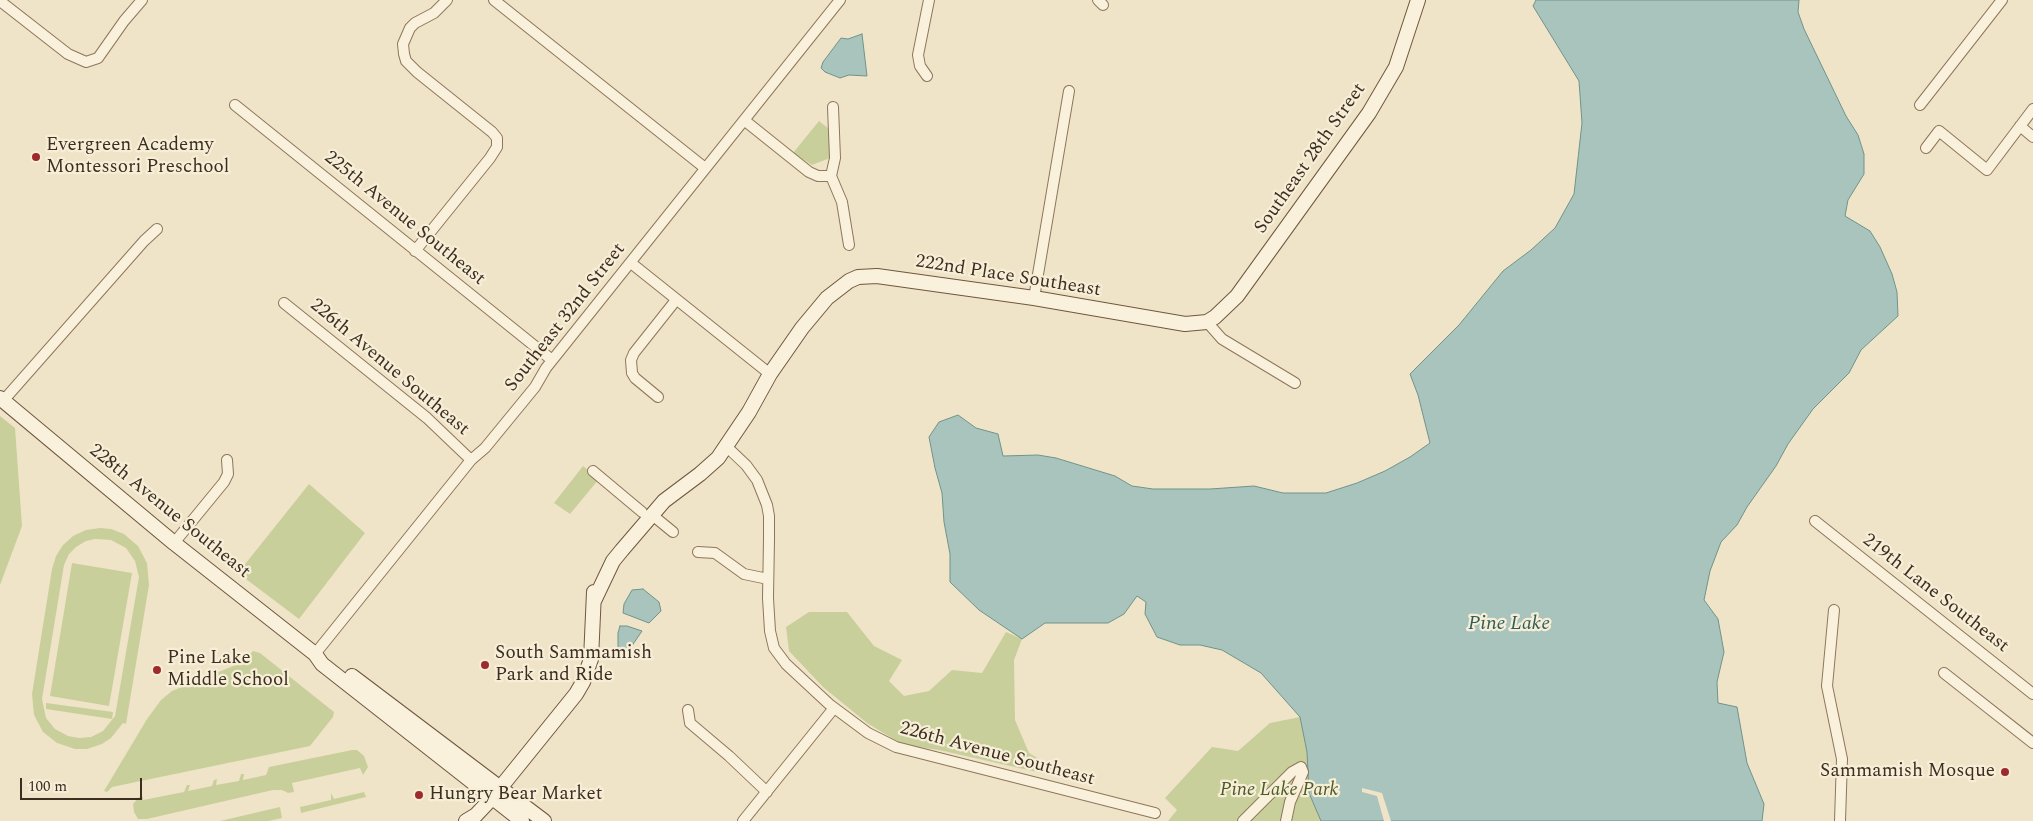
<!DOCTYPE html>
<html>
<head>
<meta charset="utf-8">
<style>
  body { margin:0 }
  #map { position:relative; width:2033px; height:821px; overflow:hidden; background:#f0e4c8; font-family:Spectral,serif }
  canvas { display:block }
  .scale { position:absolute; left:20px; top:778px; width:122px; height:22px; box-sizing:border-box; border:2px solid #3d2e20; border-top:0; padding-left:6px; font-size:15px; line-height:18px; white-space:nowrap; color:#3d2e20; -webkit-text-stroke:4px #f7eed8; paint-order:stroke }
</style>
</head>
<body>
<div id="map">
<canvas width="2033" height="821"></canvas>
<div class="scale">100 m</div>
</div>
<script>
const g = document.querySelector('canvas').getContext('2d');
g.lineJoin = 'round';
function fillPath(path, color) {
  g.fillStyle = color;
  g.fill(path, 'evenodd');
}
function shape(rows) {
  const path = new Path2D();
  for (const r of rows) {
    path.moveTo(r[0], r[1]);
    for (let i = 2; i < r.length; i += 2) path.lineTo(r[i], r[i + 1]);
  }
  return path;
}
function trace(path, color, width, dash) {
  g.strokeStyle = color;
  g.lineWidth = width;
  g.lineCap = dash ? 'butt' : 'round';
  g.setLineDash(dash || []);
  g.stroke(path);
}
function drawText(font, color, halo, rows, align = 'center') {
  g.font = font + ' Spectral,serif';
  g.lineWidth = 4.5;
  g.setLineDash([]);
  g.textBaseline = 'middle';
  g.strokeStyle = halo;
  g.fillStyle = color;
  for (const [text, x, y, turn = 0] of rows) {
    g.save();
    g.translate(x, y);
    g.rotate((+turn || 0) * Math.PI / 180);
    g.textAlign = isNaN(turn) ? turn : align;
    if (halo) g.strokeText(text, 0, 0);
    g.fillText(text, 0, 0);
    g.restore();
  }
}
fillPath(shape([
  [819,121,829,129,830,158,812,165,793,153],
  [0,416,15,428,22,526,0,585],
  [583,466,599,479,570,514,554,503],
  [309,484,365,533,299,619,238,573],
  [100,528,111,529,124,534,138,546,147,563,149,585,126,724,123,723,111,738,102,744,87,749,75,749,57,743,43,732,34,715,32,694,52,569,56,556,63,545,73,536,86,530],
  [95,539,111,540,126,548,135,561,139,577,115,716,103,731,91,737,79,738,68,736,55,729,46,718,42,699,64,565,69,554,76,547,86,541],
  [72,563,132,573,109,706,50,696],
  [809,612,847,612,874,646,902,660,889,681,904,696,929,691,952,670,982,673,1006,632,1022,639,1014,660,1015,720,1029,753,1056,769,1046,774,939,750,903,745,867,723,823,687,789,651,786,627],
  [253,651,260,653,334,712,333,717,310,746,112,787,107,792,104,791,147,719,161,700,172,691,243,662],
  [46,703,113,712,112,719,46,709],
  [1300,717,1307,752,1309,793,1321,821,1168,821,1177,810,1165,798,1212,747,1238,751,1270,723],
  [352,750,357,750,364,756,368,767,363,775,360,768,292,783,294,792,288,793,282,790,273,790,147,819,138,819,134,812,133,804,139,797,143,797,143,800,184,792,187,785,190,785,188,791,212,786,214,780,217,779,216,785,239,781,241,774,244,774,243,780,266,775,269,767],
  [364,792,366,797,301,813,300,807,331,800,331,793,334,799],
  [280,807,282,818,269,821,220,821]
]), '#c9cf9b');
const water = shape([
  [1536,0,1799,0,1798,12,1804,29,1846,116,1858,135,1864,154,1864,174,1848,200,1845,216,1870,231,1880,247,1892,274,1897,292,1898,316,1861,350,1849,373,1813,409,1788,444,1776,466,1747,507,1737,525,1721,542,1710,571,1704,600,1718,619,1724,652,1717,682,1718,703,1737,707,1747,763,1764,804,1762,821,1321,821,1309,793,1307,752,1300,717,1261,673,1222,650,1200,645,1180,645,1157,637,1145,614,1146,602,1137,596,1124,614,1108,623,1045,623,1022,639,979,610,950,582,950,554,944,522,942,493,935,468,929,437,939,422,958,415,976,428,998,434,1003,456,1038,455,1056,458,1115,476,1132,486,1153,489,1210,489,1254,486,1283,493,1326,493,1357,483,1385,471,1410,457,1430,443,1418,395,1410,374,1459,325,1503,271,1531,250,1555,228,1574,194,1582,123,1579,81,1533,6,1536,0],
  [862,34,867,76,849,75,840,78,825,72,821,68,823,62,841,38,848,39,862,34],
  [643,589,659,602,661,611,649,623,623,613,624,604,632,590,643,589],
  [620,626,627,626,642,631,625,656,621,655,618,649,618,633,620,626]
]);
fillPath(water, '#a9c4bc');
trace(water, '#6f938a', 1);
fillPath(shape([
  [1362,788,1382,793,1391,821,1384,821,1377,796,1362,792]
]), '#f0e4c8');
const street = shape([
  [494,0,705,168],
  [1098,0,1103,5],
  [0,1,68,54,86,62,98,58,124,21,142,0],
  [927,76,920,66,918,55,929,0],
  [235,105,552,360],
  [1920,105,2002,0],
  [833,107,835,158,831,176,842,202,849,245],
  [744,120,809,172,818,176,831,176],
  [2020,126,2033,137],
  [1926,148,1939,131,1987,170,2033,109],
  [415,251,490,158,497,147,497,138,492,132,417,72,406,61,404,54,403,44,410,28,415,23,434,13,447,0],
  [631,263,770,374],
  [1034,298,1069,91],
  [284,303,427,418,471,460],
  [1207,322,1222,339,1295,383],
  [658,397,635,378,632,373,631,360,634,353,676,300],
  [3,401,144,241,157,229],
  [726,446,746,465,757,480,767,505,769,516,769,539,768,598,770,631,774,648,786,664,829,704,868,733,896,747,1155,813],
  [593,471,642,512],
  [651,514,673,532],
  [1815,521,2033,694],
  [174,543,224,482,228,474,227,460],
  [698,552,715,553,744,574,768,579],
  [1834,610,1827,686,1842,759,1840,821],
  [315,654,471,460,485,448,535,387,546,368,840,0],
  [1944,673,2033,743],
  [688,710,690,723,729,756,767,792],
  [743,821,834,708],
  [1243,821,1292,772,1301,767,1303,772,1290,802,1286,821]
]);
const secondary = shape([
  [0,398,174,543,315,654,322,664,522,821],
  [594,601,613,561,622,550,664,501,700,474,718,458,749,412,770,374,802,328,827,298,849,281,858,277,877,276,1034,298,1185,324,1207,322,1215,317,1237,296,1369,113,1396,67,1418,0],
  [352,676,544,821],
  [466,821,476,815,492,798,576,694,583,682,591,659,594,592]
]);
trace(street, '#8d765c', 12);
trace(secondary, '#6f573f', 16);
trace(street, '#faf1dc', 10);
trace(secondary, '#faf1dc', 14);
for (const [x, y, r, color] of [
  [36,157,5,"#9e2a2b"],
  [485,665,5,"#9e2a2b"],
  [157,670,5,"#9e2a2b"],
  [2005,772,5,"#9e2a2b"],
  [419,795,5,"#9e2a2b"]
]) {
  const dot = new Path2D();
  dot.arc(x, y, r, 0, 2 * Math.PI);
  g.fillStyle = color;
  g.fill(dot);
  trace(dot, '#f7eed8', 2);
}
drawText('19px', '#3d2e20', '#f7eed8', [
  ["Evergreen Academy",46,146],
  ["Montessori Preschool",46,168],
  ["South Sammamish",495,654],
  ["Park and Ride",495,676],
  ["Pine Lake",167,659],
  ["Middle School",167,681],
  ["Sammamish Mosque",1995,772,"right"],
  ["Hungry Bear Market",429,795]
], 'left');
drawText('19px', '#3d2e20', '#f7eed8', [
  ["Southeast 28th Street",1311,159,-55],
  ["225th Avenue Southeast",404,219,39],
  ["222nd Place Southeast",1008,277,9],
  ["Southeast 32nd Street",566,318,-52],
  ["226th Avenue Southeast",389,368,40],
  ["228th Avenue Southeast",169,512,39],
  ["219th Lane Southeast",1935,594,38],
  ["226th Avenue Southeast",997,755,15]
]);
drawText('italic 19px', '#4d5a26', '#f7eed8', [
  ["Pine Lake Park",1279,791]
]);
drawText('italic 20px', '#2f5d5a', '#f7eed8', [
  ["Pine Lake",1509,625]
]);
</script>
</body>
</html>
